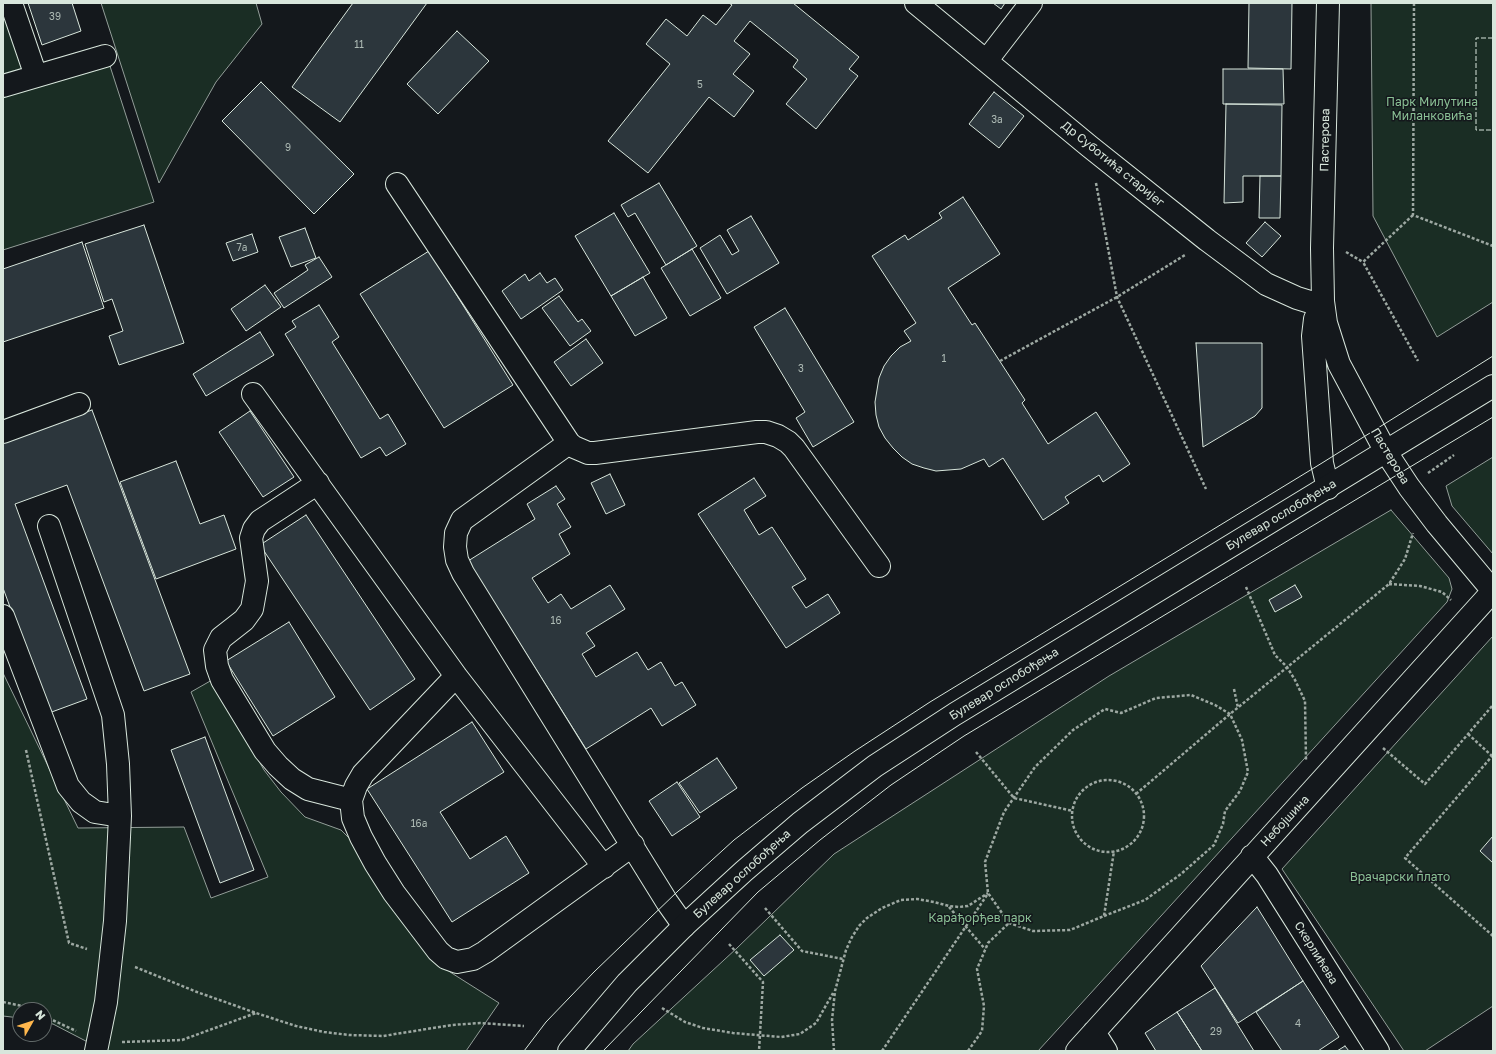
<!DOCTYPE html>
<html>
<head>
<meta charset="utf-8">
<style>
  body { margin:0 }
  #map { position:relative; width:1496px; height:1054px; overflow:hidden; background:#14181c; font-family:"Golos Text",sans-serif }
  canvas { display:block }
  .frame { position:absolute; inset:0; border:4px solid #d8e6dc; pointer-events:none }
  .north { position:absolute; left:12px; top:1002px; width:40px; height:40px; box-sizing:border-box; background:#14181c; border:1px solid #626a69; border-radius:50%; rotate:51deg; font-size:11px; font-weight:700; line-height:16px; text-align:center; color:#d8e6dc }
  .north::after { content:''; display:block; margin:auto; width:14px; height:18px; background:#ffb74d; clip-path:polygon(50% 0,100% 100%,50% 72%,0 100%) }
</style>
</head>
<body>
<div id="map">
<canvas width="1496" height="1054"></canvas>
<div class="frame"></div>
<div class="north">N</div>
</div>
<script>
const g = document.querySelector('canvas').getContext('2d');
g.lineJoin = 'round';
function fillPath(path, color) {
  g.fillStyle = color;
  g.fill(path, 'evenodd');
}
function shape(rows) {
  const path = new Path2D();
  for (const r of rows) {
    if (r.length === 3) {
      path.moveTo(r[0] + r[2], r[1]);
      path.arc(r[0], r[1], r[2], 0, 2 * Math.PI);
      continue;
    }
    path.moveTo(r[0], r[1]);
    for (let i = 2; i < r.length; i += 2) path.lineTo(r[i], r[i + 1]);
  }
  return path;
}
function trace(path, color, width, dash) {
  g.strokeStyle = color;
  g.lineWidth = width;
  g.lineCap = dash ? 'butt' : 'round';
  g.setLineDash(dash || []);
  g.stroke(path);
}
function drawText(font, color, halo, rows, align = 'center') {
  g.font = font + ' "Golos Text",sans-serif';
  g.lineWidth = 3;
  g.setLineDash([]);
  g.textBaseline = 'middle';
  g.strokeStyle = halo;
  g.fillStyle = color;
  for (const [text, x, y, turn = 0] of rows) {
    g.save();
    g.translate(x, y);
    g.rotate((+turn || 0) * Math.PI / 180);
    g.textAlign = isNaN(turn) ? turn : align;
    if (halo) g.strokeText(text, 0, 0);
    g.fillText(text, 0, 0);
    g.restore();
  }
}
const green = shape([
  [101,3,256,3,262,24,216,82,159,183,101,3],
  [1371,3,1493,3,1493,302,1437,337,1373,216,1371,3],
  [3,4,24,69,3,76,3,4],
  [109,63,154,202,3,250,3,96,109,63],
  [1493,457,1493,554,1452,506,1446,486,1493,457],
  [1391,510,1449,578,1452,589,1447,602,1038,1051,628,1051,633,1044,737,948,834,854,1109,676,1391,510],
  [1493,636,1493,1006,1425,1051,1404,1051,1282,869,1493,636],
  [3,673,78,828,184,827,211,898,268,877,191,692,212,680,264,770,281,792,305,817,341,830,353,842,372,878,411,934,431,956,450,972,499,1003,466,1051,105,1051,53,1024,44,1023,44,1010,20,1010,20,1018,3,1016,3,673]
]);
fillPath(green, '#1a2d24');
trace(green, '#939e99', 1);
const building = shape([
  [28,3,72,3,81,31,42,45,28,3],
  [353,3,427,3,340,122,292,87,353,3],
  [729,3,793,3,859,57,849,69,858,76,816,129,786,104,807,79,793,67,798,60,750,21,734,41,750,54,733,74,754,91,734,117,709,97,648,173,608,141,670,64,646,44,666,19,687,36,703,15,716,25,732,5,729,3],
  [993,3,1005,3,1001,9,993,3],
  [1249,3,1292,3,1291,69,1248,68,1249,3],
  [457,31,489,61,438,114,407,84,457,31],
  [1223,69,1283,69,1284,104,1223,104,1223,69],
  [261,82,354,174,314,214,222,121,261,82],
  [994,92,1024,116,999,148,969,124,994,92],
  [1226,104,1282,105,1281,176,1243,176,1243,202,1224,203,1226,104],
  [1260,176,1281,176,1280,218,1259,218,1260,176],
  [659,183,697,246,666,265,635,213,628,217,621,205,659,183],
  [963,197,1000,254,948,288,972,325,975,323,1025,400,1022,403,1048,444,1096,412,1130,464,1103,482,1099,475,1065,497,1069,503,1043,520,1003,458,989,467,984,459,961,469,936,471,924,468,912,464,902,457,893,448,885,438,879,427,876,415,875,402,879,378,884,366,891,356,900,347,911,341,904,331,916,323,872,256,905,235,908,240,942,218,939,213,963,197],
  [614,213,650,273,611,296,575,236,614,213],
  [751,216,779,263,727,294,700,248,720,235,732,255,739,251,727,230,751,216],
  [1265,222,1281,236,1262,257,1246,243,1265,222],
  [144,225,184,343,119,365,109,336,123,331,112,299,104,302,85,244,144,225],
  [305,228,316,258,291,267,279,237,305,228],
  [252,234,258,252,233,261,226,243,252,234],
  [82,242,104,308,3,342,3,269,82,242],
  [692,249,721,298,690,316,661,268,692,249],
  [429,251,513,385,444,428,360,294,429,251],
  [319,257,332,277,284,308,274,293,308,270,305,265,319,257],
  [540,273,547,283,555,278,563,290,521,319,502,291,525,274,529,281,540,273],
  [643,277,667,318,635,336,611,296,643,277],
  [265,285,281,307,246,331,231,309,265,285],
  [559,296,578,322,582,319,591,331,570,346,542,308,559,296],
  [319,305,339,337,332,342,380,419,388,414,406,444,386,456,380,447,361,458,285,334,296,327,292,321,319,305],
  [785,308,854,422,813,447,796,418,805,412,754,327,785,308],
  [260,332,274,355,206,396,193,374,260,332],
  [586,339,603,363,571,386,554,362,586,339],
  [1196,343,1262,343,1262,408,1255,416,1203,447,1196,343],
  [92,410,190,674,144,691,67,485,15,504,87,699,49,713,3,588,3,443,92,410],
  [250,411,294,477,263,497,219,432,250,411],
  [176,461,200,524,224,515,236,549,156,579,120,482,176,461],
  [610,474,625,505,606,514,591,483,610,474],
  [754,478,766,496,744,510,759,535,772,527,806,579,792,587,806,608,828,594,840,613,786,648,698,514,754,478],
  [556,486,565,499,557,504,571,527,559,534,570,554,532,578,548,603,561,594,571,609,610,585,625,609,586,633,595,646,582,654,596,677,637,652,648,670,661,662,675,686,682,682,696,705,662,726,651,708,586,749,468,561,535,519,527,504,556,486],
  [306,515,415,679,370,710,260,545,306,515],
  [1295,585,1302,597,1275,612,1269,600,1295,585],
  [289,622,335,697,273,736,226,661,289,622],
  [472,722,504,772,440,812,470,859,506,836,529,873,452,922,367,789,472,722],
  [205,737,254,870,220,883,171,750,205,737],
  [717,758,737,788,700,813,679,783,717,758],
  [677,782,700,817,672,836,649,801,677,782],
  [1493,836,1493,863,1480,851,1493,836],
  [1257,907,1303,981,1238,1023,1201,966,1257,907],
  [780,935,794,950,764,976,750,960,780,935],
  [1303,981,1339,1037,1318,1051,1282,1051,1256,1012,1303,981],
  [1215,988,1254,1051,1202,1051,1177,1012,1215,988],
  [1177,1012,1202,1051,1156,1051,1145,1033,1177,1012],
  [1345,1046,1349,1051,1337,1051,1345,1046]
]);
fillPath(building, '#2c363c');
trace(building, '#d8e6dc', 1);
const minor = shape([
  [11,3,36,76],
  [916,3,1089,146,1207,240,1266,284,1297,298,1310,302,1323,301,1315,319,1313,336,1322,463,1328,488],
  [1328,3,1322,248,1323,301,1326,323,1339,364,1386,452,1409,487,1437,524,1493,591],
  [987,60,1031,3],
  [3,86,105,56],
  [397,184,569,443,574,447,588,453,595,453,757,432,766,432,778,436,788,442,794,448,879,566],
  [253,394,456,676,604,867],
  [3,432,79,404],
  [569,443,462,520,456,533,455,547,457,560,463,573,667,902,684,926],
  [318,483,260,521,254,529,251,538,257,581,252,609,244,620,221,638,215,650,217,666,222,680,265,751,278,766,292,779,308,789,351,800],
  [49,526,113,715,118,764,120,816,115,921,106,1002,96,1051],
  [3,616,68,786,81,802,95,812,120,816],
  [456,676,363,774,356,786,351,800,353,818,361,837,375,863,394,893,438,951,446,958,457,962,473,959,485,952,633,845],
  [1252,856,1267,875,1378,1051],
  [1094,1032,1106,1051],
  [1077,1051,1493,591]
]);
const major = shape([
  [569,1051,627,983,684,926,744,871,800,823,875,766,955,714,1493,386]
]);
trace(minor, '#d8e6dc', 24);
trace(major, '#d8e6dc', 24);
trace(shape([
  [1414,3,1413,215,1493,246],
  [1096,183,1117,297,1206,489],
  [1413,215,1363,262,1418,361],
  [1346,252,1363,262],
  [1000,361,1117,297,1185,255],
  [1428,473,1454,455],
  [1389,584,1420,586,1442,592,1451,600],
  [1246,587,1275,655,1287,667,1295,680,1305,701,1306,760],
  [1234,689,1238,708],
  [1468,734,1492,756],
  [1383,748,1425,784,1493,705],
  [26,750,69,943,87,949],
  [976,752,1014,798,1073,811],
  [1493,755,1405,858,1493,936],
  [1108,816,36],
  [1136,794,1230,714,1389,584,1405,559,1413,533],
  [949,907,985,949],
  [765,908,802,951,843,959],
  [1104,916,1145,900,1181,874,1214,845,1223,824,1225,811,1240,791,1248,772,1242,740,1230,714,1215,705,1191,695,1156,698,1121,713,1105,709,1073,730,1035,767,1004,812,985,862,988,893,1009,923,1033,931,1070,930,1104,916,1114,851],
  [729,944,763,982,759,1051],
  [135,967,197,992,256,1013,296,1026,324,1032,349,1035,383,1036,452,1025,480,1023,524,1026],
  [3,1002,27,1007,33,1010],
  [662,1008,685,1022,703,1028,733,1033,781,1037,800,1034,816,1023,833,993],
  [44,1016,76,1031],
  [122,1042,182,1040,256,1013],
  [834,1051,832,1020,835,991,846,950,852,937,859,926,867,918,882,908,901,900,917,899,934,902,949,906,959,907,968,906,988,893],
  [882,1051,987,895],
  [968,1051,982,1031,984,1006,977,969,988,943,1009,923]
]), '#9da8a2', 2.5, [3, 2]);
trace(minor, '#14181c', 22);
trace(major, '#14181c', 22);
trace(shape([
  [524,1051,546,1022,594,972,678,891,734,840,802,788,855,751,930,702,1322,463,1493,356],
  [603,1051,758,892,820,840,891,785,964,736,1493,417]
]), '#d8e6dc', 1);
trace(shape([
  [1493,38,1476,38,1476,130,1493,130]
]), '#d8e6dc', 1, [5, 2]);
drawText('10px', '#adbab4', null, [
  ["39",55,17],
  ["11",359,45],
  ["5",700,85],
  ["3a",997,120],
  ["9",288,148],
  ["7a",242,248],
  ["1",944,359],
  ["3",801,369],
  ["16",556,621],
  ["16a",419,824],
  ["4",1298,1024],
  ["29",1216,1032]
]);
drawText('12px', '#8ac095', '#14181c', [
  ["Парк Милутина",1432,102],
  ["Миланковића",1432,116],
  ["Врачарски плато",1400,877],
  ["Карађорђев парк",980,918]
]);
drawText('12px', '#d8e6dc', '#14181c', [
  ["Пастерова",1325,140,-89],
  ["Др Суботића старијег",1113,164,39],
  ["Пастерова",1390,456,59],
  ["Булевар ослобођења",1281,515,-31],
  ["Булевар ослобођења",1004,684,-32],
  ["Небојшина",1285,821,-47],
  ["Булевар ослобођења",742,874,-42],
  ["Скерлићева",1316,953,58]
]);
</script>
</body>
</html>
